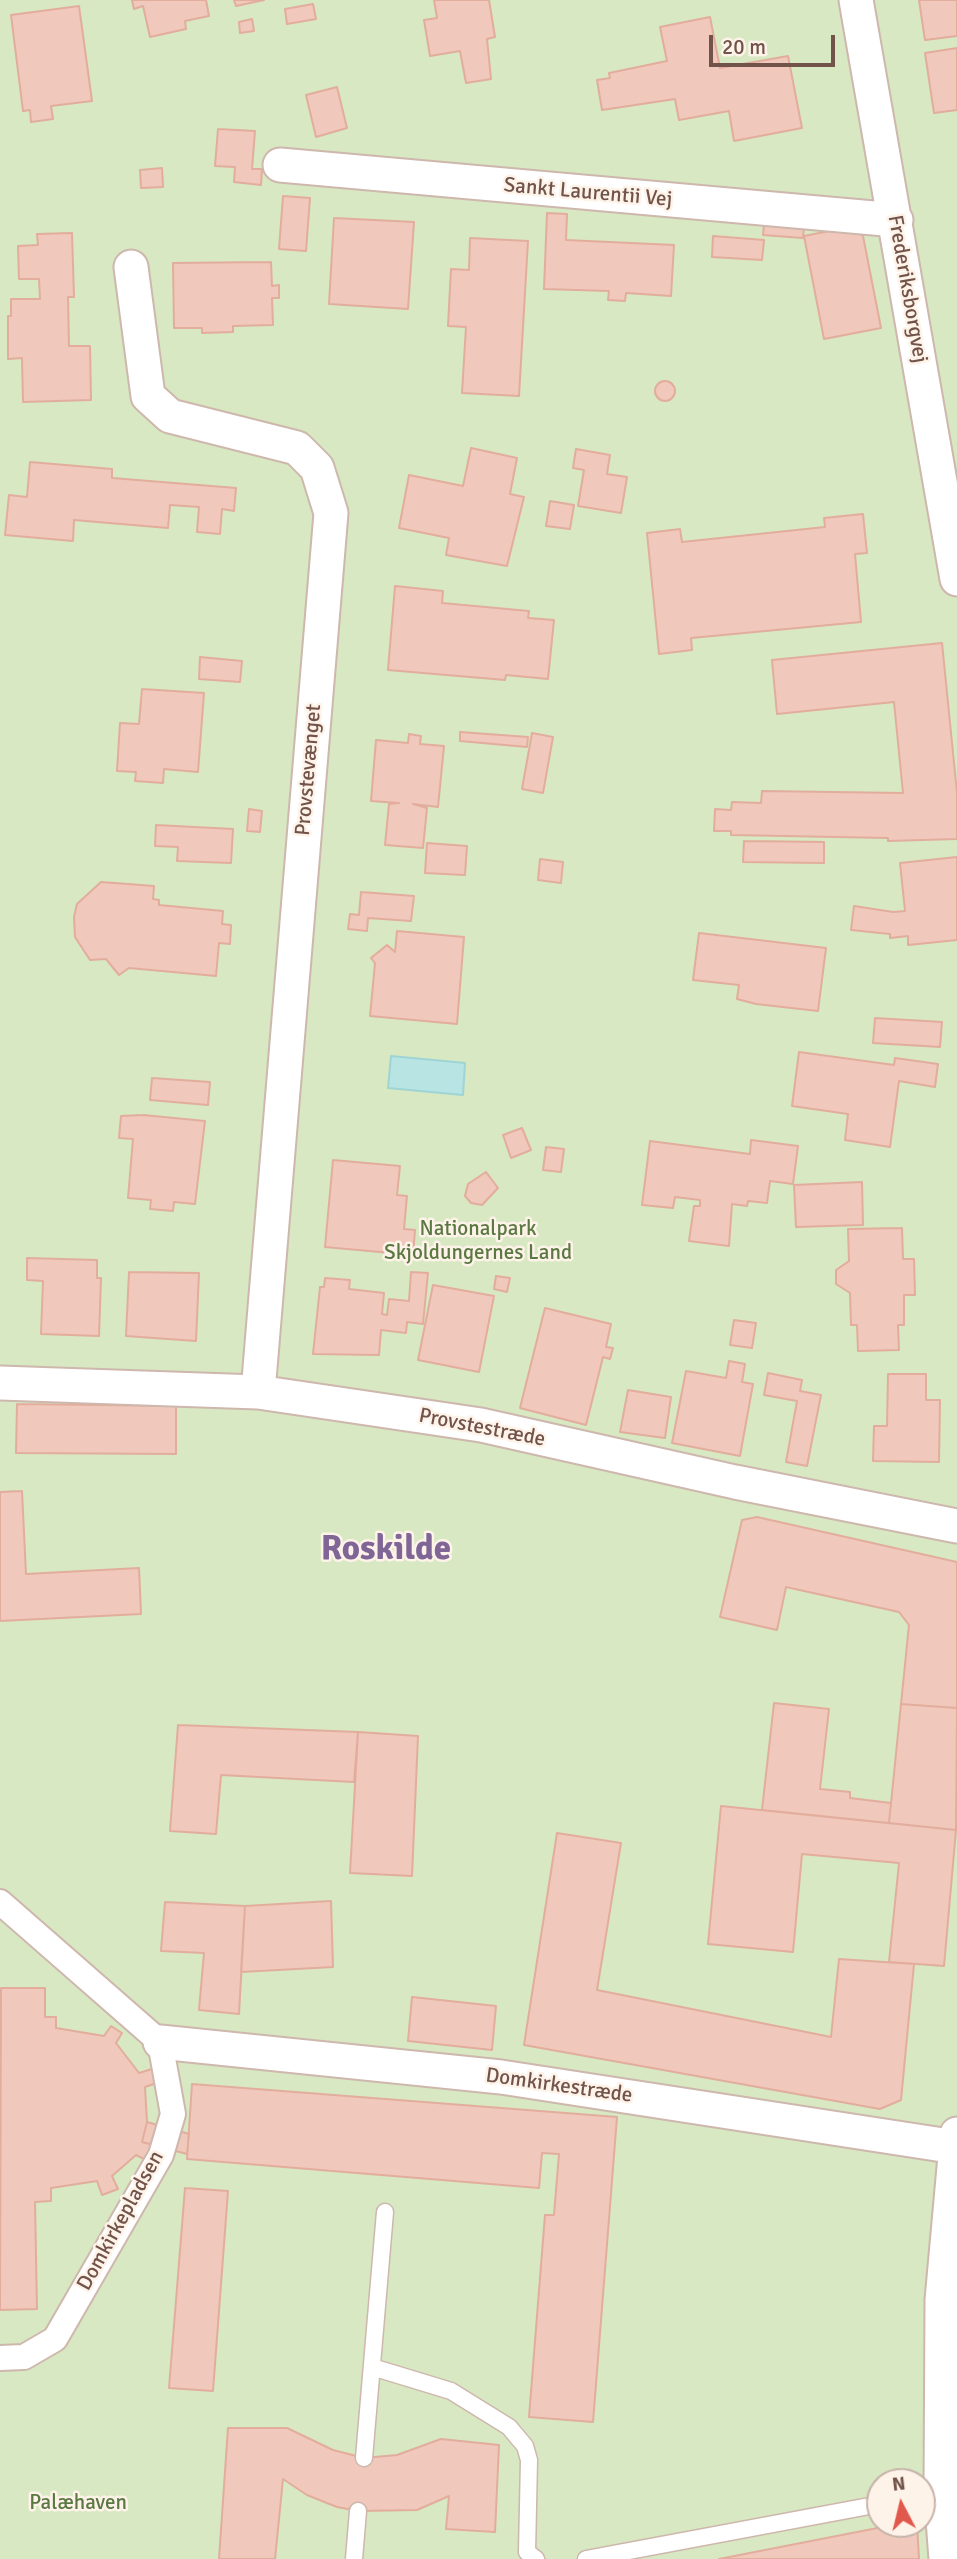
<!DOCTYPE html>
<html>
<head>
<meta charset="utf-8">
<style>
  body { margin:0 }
  #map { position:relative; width:957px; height:2559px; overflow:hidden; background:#fbefe3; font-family:Signika,sans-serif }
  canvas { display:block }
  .north { position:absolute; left:866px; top:2468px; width:70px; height:70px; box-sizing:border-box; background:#fef3e9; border:2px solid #c6b3a9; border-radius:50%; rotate:353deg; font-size:19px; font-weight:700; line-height:28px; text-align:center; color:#72534a }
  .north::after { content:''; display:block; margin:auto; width:24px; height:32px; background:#e1594c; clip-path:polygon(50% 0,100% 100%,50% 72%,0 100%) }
  .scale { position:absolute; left:709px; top:35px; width:126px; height:32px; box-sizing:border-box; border:4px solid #72534a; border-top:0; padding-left:9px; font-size:21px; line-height:24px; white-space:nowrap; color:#72534a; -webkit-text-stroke:5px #fef3e9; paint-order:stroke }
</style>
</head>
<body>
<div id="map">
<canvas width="957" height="2559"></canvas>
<div class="north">N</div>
<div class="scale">20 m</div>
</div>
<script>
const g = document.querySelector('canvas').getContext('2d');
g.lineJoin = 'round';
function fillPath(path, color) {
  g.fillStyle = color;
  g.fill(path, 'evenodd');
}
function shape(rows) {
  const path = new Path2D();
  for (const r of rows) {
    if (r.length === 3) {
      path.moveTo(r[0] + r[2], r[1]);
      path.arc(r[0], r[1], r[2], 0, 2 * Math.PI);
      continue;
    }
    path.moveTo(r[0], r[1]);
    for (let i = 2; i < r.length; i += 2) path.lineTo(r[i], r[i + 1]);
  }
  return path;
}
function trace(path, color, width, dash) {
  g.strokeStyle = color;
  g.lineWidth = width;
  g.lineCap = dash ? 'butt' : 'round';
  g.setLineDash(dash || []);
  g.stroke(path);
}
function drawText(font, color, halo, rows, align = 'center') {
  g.font = font + ' Signika,sans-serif';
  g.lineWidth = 5;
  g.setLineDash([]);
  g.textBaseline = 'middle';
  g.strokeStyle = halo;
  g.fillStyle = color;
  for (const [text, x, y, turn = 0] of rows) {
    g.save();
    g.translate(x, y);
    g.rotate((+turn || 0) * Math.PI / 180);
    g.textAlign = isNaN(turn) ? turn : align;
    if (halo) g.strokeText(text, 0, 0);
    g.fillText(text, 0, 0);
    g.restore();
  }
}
fillPath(shape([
  [0,0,957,0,957,2559,0,2559],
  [880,2482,922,2482,922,2524,880,2524]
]), '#d7e8c2');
const water = shape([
  [391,1056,465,1063,463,1095,388,1088,391,1056]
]);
fillPath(water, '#b8e4e4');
trace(water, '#9fd4d5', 2);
const building = shape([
  [132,0,206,0,209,16,185,21,186,29,150,37,143,6,134,9,132,0],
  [234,0,264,0,236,6,234,0],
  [434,0,489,0,495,37,487,39,491,79,466,83,460,51,430,56,424,20,437,18,434,0],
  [919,0,957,0,957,36,925,40,919,0],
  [313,4,316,19,287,24,285,9,313,4],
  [79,6,92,101,51,106,53,119,31,122,30,110,23,111,11,15,79,6],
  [710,17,720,68,788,56,802,128,734,141,729,111,679,120,675,99,602,110,597,80,610,78,609,73,667,61,660,27,710,17],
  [252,19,254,31,240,33,239,22,252,19],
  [957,48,957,110,934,113,925,53,957,48],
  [337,87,347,128,316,137,306,95,337,87],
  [218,129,255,131,252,169,262,169,261,185,234,182,235,167,215,166,218,129],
  [162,168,163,187,141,188,140,170,162,168],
  [283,196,310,198,306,251,279,249,283,196],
  [547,213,567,214,566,240,674,245,671,296,626,293,625,301,608,300,609,291,544,289,547,213],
  [334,218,414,222,408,309,329,304,334,218],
  [764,224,804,227,803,238,763,235,764,224],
  [850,227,863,236,881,328,824,339,804,236,850,227],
  [72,233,74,297,68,297,69,346,90,346,91,400,23,402,22,358,8,359,8,316,11,316,11,299,40,299,39,279,19,279,18,246,38,245,37,234,72,233],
  [713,236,764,240,762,260,712,257,713,236],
  [470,238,528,241,519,396,462,393,466,327,448,326,451,269,469,270,470,238],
  [271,262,272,286,279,285,279,298,272,298,273,325,233,326,233,332,202,333,202,328,174,328,173,263,271,262],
  [665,391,10],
  [471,448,517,458,510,494,524,497,507,566,446,555,449,538,399,528,409,475,463,486,471,448],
  [576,449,610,455,607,474,627,477,621,513,578,506,584,470,573,468,576,449],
  [30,462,112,469,112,478,236,488,234,511,222,509,220,534,197,532,199,507,170,505,168,528,74,520,73,541,5,535,9,495,27,497,30,462],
  [550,501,574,505,570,529,546,526,550,501],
  [863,514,867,553,855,554,861,622,691,638,692,650,659,654,647,533,680,529,682,542,825,527,824,518,863,514],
  [395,586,443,591,442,603,529,611,528,618,554,620,548,679,506,675,505,680,388,670,395,586],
  [942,643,957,793,957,839,888,841,888,838,731,835,731,831,714,831,715,809,731,810,732,802,761,803,762,791,903,793,894,702,777,714,772,660,942,643],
  [200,657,242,661,240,682,199,679,200,657],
  [142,689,204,693,198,772,164,769,163,783,135,781,136,772,117,771,120,723,139,724,142,689],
  [460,732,528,737,527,747,460,741,460,732],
  [532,733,553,737,543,793,522,789,532,733],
  [409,734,421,736,420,744,444,746,438,807,413,804,427,808,423,848,385,845,389,804,399,803,371,801,376,740,408,743,409,734],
  [249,809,262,811,260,832,247,831,249,809],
  [156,825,233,829,231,863,177,861,178,847,155,846,156,825],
  [744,841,824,842,824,863,743,862,744,841],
  [427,843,467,846,465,875,425,873,427,843],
  [957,857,957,940,908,945,908,936,890,938,890,934,851,930,854,906,893,912,905,911,900,863,957,857],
  [540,859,563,862,561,883,538,880,540,859],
  [101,882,154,886,153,899,159,900,159,905,223,911,222,924,231,925,230,944,219,943,216,976,129,968,119,975,106,959,90,960,75,937,74,917,77,904,101,882],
  [361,892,414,896,411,921,368,918,367,931,348,929,350,914,359,915,361,892],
  [397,931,464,937,457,1024,370,1016,375,963,371,958,387,945,395,952,397,931],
  [699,933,826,948,818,1011,756,1004,737,999,739,985,693,980,699,933],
  [875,1018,942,1022,940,1047,873,1043,875,1018],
  [799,1052,894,1065,895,1058,938,1064,935,1087,899,1081,890,1147,845,1140,848,1114,792,1106,799,1052],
  [152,1078,210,1082,208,1105,150,1100,152,1078],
  [143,1115,205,1121,195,1204,174,1202,173,1211,150,1209,151,1200,128,1198,133,1139,119,1138,121,1116,143,1115],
  [522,1128,531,1150,511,1158,503,1135,522,1128],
  [751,1140,798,1146,793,1184,770,1181,767,1203,748,1201,747,1206,732,1204,729,1246,689,1241,694,1206,700,1206,700,1200,675,1197,673,1208,642,1205,650,1141,750,1154,751,1140],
  [546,1147,564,1149,561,1172,543,1170,546,1147],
  [333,1160,400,1166,397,1195,407,1196,404,1229,415,1230,413,1255,325,1247,333,1160],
  [486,1172,498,1188,482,1205,471,1203,465,1196,468,1184,486,1172],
  [862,1182,863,1225,796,1227,794,1185,862,1182],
  [902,1228,903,1259,914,1259,915,1295,904,1295,904,1325,898,1325,899,1350,858,1351,857,1325,851,1325,850,1293,836,1284,836,1270,849,1261,848,1229,902,1228],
  [27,1258,97,1260,97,1278,101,1278,99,1336,41,1334,43,1281,27,1280,27,1258],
  [129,1272,199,1273,196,1341,126,1336,129,1272],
  [411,1272,428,1273,423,1324,407,1322,406,1333,381,1330,379,1355,313,1354,320,1287,324,1287,325,1278,350,1280,349,1289,384,1293,382,1314,387,1315,389,1299,409,1301,411,1272],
  [496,1276,510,1278,507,1292,494,1289,496,1276],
  [433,1285,494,1296,479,1372,418,1360,433,1285],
  [545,1308,611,1324,606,1347,613,1348,610,1359,603,1357,586,1425,520,1408,545,1308],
  [734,1320,756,1323,752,1348,730,1345,734,1320],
  [729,1361,745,1364,742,1382,753,1384,740,1456,672,1443,686,1371,726,1378,729,1361],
  [768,1373,802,1380,800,1391,821,1395,807,1466,786,1462,797,1401,764,1395,768,1373],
  [888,1374,926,1374,926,1400,940,1400,939,1462,873,1461,874,1426,887,1426,888,1374],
  [628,1390,671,1397,665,1438,620,1432,628,1390],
  [17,1404,176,1406,176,1454,16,1453,17,1404],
  [22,1491,26,1574,139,1568,141,1614,0,1621,0,1492,22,1491],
  [757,1517,957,1562,957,1708,901,1704,909,1625,899,1612,786,1587,777,1630,720,1617,742,1520,757,1517],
  [774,1703,829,1709,820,1789,850,1792,850,1798,891,1803,889,1823,762,1810,774,1703],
  [901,1704,957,1708,956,1830,889,1823,901,1704],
  [178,1725,358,1732,354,1782,221,1775,216,1834,170,1831,178,1725],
  [358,1732,418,1736,412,1876,350,1873,358,1732],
  [721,1806,956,1830,944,1966,889,1962,899,1863,802,1854,793,1952,708,1944,721,1806],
  [557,1833,621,1843,597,1990,831,2037,839,1959,914,1964,901,2100,880,2109,524,2045,557,1833],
  [331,1901,333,1967,241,1972,245,1906,331,1901],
  [165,1902,245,1906,239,2014,199,2010,204,1953,161,1951,165,1902],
  [1,1988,45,1988,45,2017,56,2017,56,2028,104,2036,111,2026,122,2033,116,2043,139,2073,152,2069,157,2083,145,2087,147,2122,142,2142,154,2145,148,2161,136,2155,112,2176,118,2189,102,2195,97,2181,51,2188,51,2201,35,2202,37,2309,0,2310,1,1988],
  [412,1997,496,2006,492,2050,408,2041,412,1997],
  [192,2084,617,2117,593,2422,529,2417,545,2215,554,2215,559,2154,542,2153,539,2188,187,2159,192,2084],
  [147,2122,189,2134,187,2154,142,2142,147,2122],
  [185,2188,228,2191,213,2391,169,2388,185,2188],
  [228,2428,287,2428,333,2450,364,2458,397,2455,441,2439,499,2445,495,2532,446,2529,449,2496,417,2510,358,2511,337,2507,307,2495,283,2479,275,2559,219,2559,228,2428],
  [898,2524,917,2524,919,2559,719,2559,898,2524]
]);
fillPath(building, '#f0c9bc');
trace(building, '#e2ad9d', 2);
const service = shape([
  [372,2367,451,2391,509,2427,525,2446,529,2460,527,2552,536,2559],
  [364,2458,385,2212],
  [354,2559,358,2511],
  [586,2559,880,2504]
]);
const pedestrian = shape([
  [0,1902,160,2042,173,2114,161,2155,55,2339,24,2357,0,2358]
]);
const minor = shape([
  [856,0,957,579],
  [280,165,896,220],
  [131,267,148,396,170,416,297,448,317,468,331,513,258,1392],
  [0,1383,258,1392,481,1425,735,1482,957,1526],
  [160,2042,501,2077,956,2147],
  [946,2559,941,2493,942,2300,957,2134]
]);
trace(service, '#ceb7ad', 19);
trace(pedestrian, '#ceb7ad', 28);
trace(minor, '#ceb7ad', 37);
trace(service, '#fff', 16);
trace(pedestrian, '#fff', 24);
trace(minor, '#fff', 33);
drawText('21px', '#72534a', '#fef3e9', [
  ["Sankt Laurentii Vej",588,193,5],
  ["Frederiksborgvej",907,289,80],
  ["Provstevænget",309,770,-85],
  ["Provstestræde",482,1428,11],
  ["Domkirkestræde",559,2086,8],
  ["Domkirkepladsen",121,2221,-61]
]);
drawText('21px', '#5a7842', '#fef3e9', [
  ["Nationalpark",478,1229],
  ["Skjoldungernes Land",478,1253],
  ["Palæhaven",78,2503]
]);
drawText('bold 35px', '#7f6696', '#fef3e9', [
  ["Roskilde",386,1550]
]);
</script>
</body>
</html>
